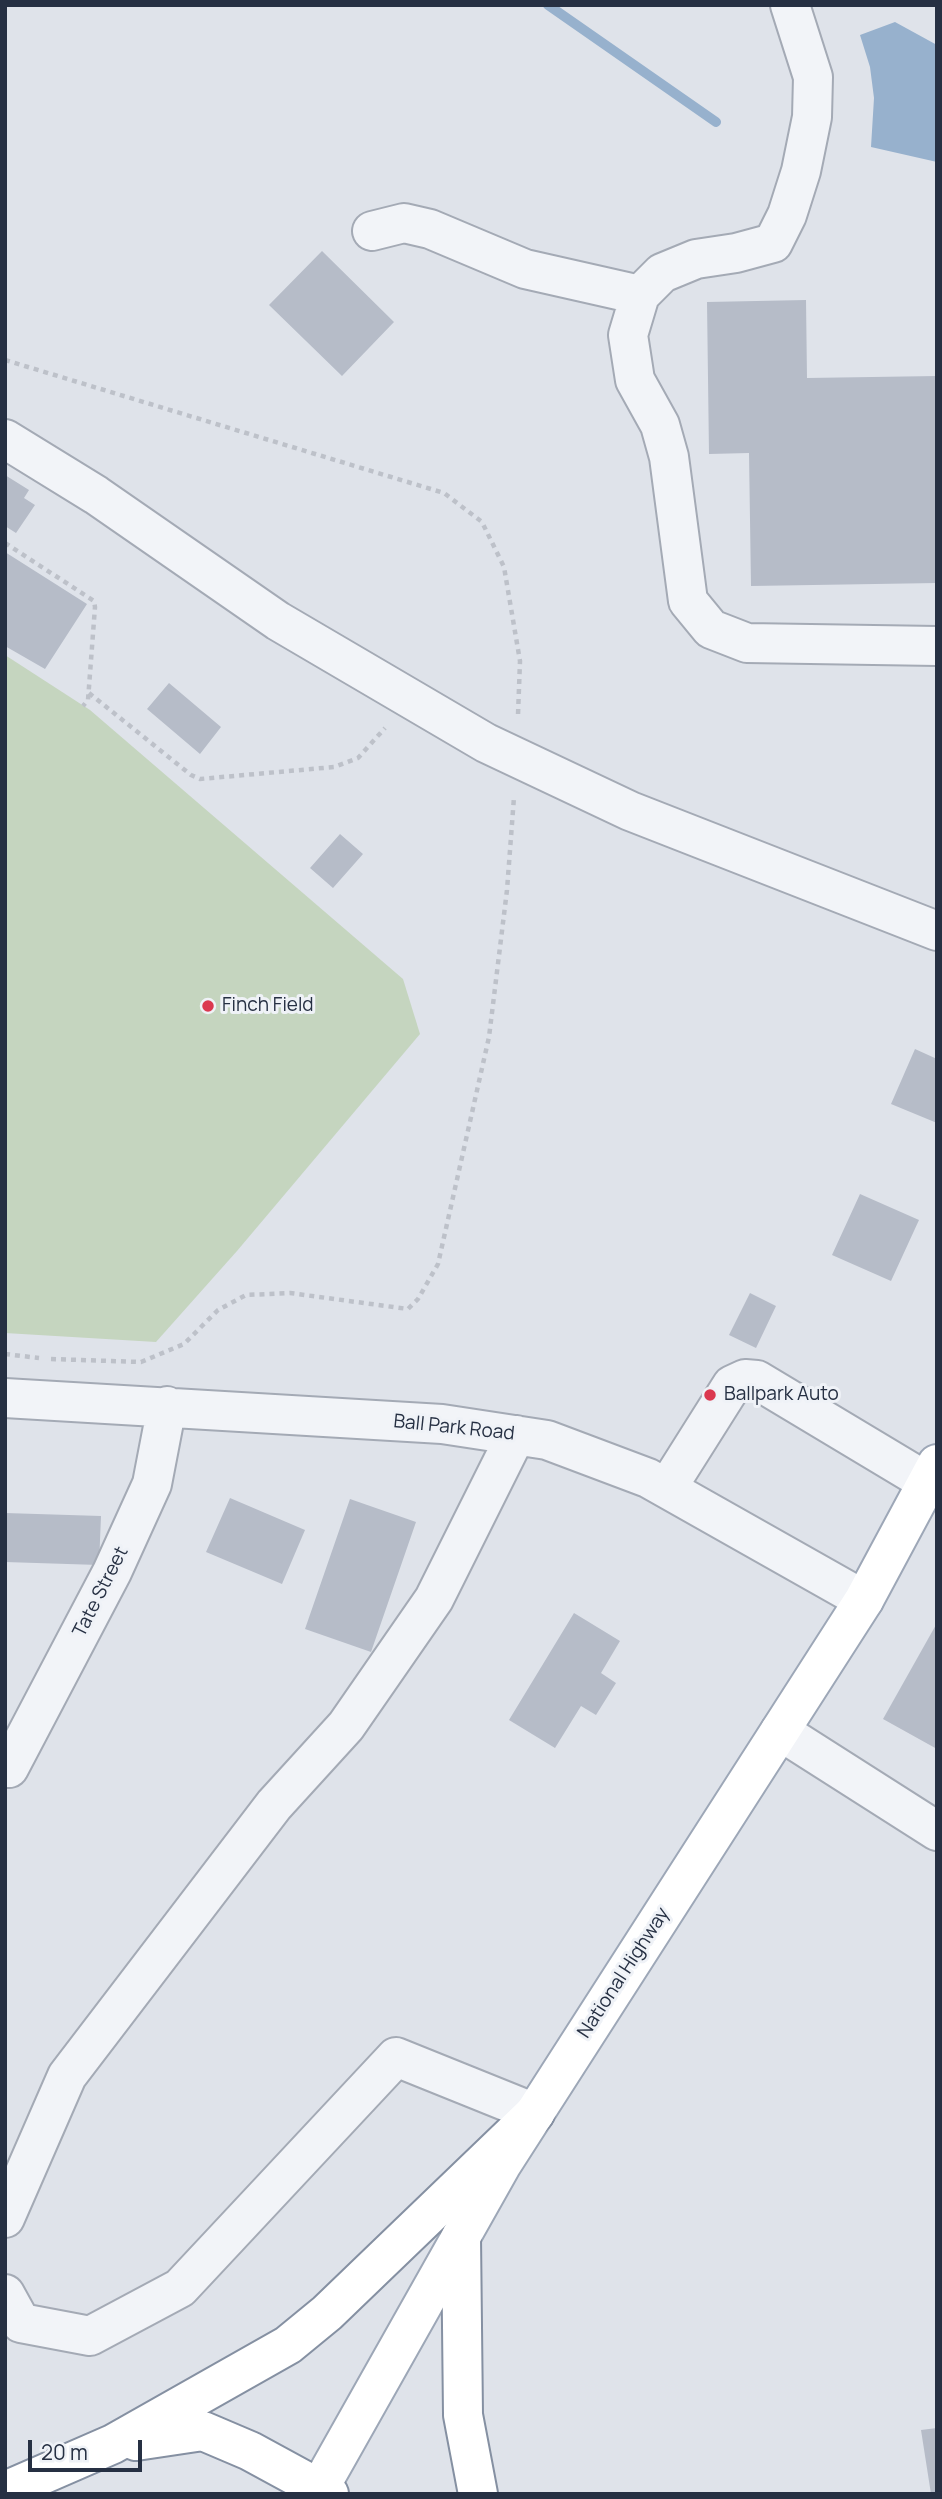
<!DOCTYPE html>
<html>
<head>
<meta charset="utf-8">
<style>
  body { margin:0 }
  #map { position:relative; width:942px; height:2499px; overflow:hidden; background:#dfe3ea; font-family:Manrope,sans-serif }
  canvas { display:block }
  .frame { position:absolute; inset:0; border:7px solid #263043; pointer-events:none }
  .scale { position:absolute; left:28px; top:2440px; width:114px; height:32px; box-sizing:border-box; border:4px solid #263043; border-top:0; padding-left:9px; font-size:21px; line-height:24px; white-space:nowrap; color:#263043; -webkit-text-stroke:5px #eff2f7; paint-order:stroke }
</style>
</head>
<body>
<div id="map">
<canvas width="942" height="2499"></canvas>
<div class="frame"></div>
<div class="scale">20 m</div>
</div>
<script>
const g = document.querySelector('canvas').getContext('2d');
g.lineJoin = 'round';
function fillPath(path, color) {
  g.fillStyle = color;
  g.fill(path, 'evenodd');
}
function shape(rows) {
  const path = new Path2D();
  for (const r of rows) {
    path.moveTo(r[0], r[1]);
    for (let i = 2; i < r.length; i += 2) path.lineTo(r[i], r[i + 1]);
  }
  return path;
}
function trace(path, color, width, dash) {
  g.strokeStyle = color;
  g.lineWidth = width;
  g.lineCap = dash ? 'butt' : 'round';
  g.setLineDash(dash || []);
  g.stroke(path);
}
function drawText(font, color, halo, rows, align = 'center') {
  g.font = font + ' Manrope,sans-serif';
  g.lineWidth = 6;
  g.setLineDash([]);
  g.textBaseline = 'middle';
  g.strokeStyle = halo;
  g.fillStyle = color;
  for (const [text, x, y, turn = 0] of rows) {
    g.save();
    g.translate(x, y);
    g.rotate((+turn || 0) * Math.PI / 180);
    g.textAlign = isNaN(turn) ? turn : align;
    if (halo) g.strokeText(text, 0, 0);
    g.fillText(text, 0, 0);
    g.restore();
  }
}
fillPath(shape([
  [5,655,90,710,403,979,420,1034,237,1251,156,1342,5,1333]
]), '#c5d5bf');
fillPath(shape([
  [895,22,937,45,937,162,871,147,874,98,870,67,860,35]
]), '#97b1cd');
trace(shape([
  [548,5,716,122]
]), '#97b1cd', 10);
fillPath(shape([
  [322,251,394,322,342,376,269,305],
  [806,300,807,378,937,376,937,583,751,586,749,453,709,454,707,302],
  [5,475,29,490,24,498,35,505,16,533,5,526],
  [5,552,87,604,45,669,5,646],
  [169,683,221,727,200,754,147,709],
  [340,834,363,854,333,888,310,868],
  [915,1049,937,1059,937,1123,891,1104],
  [860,1194,919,1220,891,1281,832,1255],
  [750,1293,776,1306,756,1348,729,1335],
  [230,1498,305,1530,282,1584,206,1552],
  [350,1499,416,1522,371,1652,305,1629],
  [5,1513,101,1516,99,1565,5,1562],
  [574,1613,620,1641,601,1673,616,1683,596,1715,581,1706,555,1748,509,1720],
  [937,1623,937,1749,883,1719],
  [937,2428,937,2494,931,2494,921,2430]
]), '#b6bcc8');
const minor = shape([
  [790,5,813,77,812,117,801,171,787,215,773,243,736,253,696,259,662,273,640,295,628,335,635,380,660,425,669,457,688,601,711,629,747,643,937,646],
  [372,231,404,223,430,229,525,269,640,295],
  [5,439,96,495,278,621,486,743,630,811,937,931],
  [5,1398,442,1424,547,1440,648,1478,864,1600],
  [667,1488,732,1385,745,1379,757,1380,927,1482],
  [780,1731,937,1831],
  [9,1768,112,1572,152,1484,167,1406],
  [5,2218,67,2076,274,1805,346,1726,434,1599,516,1435],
  [5,2294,21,2323,90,2336,180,2288,396,2057,535,2113]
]);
const major = shape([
  [316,2494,502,2164,864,1600,937,1464]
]);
const highway = shape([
  [461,2237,463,2415,478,2494],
  [136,2441,203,2431,250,2451,329,2494],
  [5,2491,113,2444,288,2345,327,2313,535,2113]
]);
trace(minor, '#a4aab5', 42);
trace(major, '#9da7b7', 42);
trace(highway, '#8590a2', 42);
trace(shape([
  [5,360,444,493,482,522,504,567,520,661,518,715],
  [5,543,94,601,95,607,88,700,83,706],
  [89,693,191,775,200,779,334,767,358,758,385,728],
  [5,1354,39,1358],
  [51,1359,141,1362,184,1344,218,1310,246,1295,290,1293,408,1309,418,1299,438,1264,489,1037,507,890,514,797]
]), '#bdc1c9', 4.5, [5, 5]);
trace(minor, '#f2f4f8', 38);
trace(major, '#fff', 38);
trace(highway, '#fff', 38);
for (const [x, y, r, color] of [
  [208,1006,7,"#db384f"],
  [710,1395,7,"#db384f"]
]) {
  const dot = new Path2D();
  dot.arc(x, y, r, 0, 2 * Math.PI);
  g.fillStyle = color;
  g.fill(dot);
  trace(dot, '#eff2f7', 2.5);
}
drawText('19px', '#263043', '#eff2f7', [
  ["Finch Field",222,1006],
  ["Ballpark Auto",724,1395]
], 'left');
drawText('19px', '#263043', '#eff2f7', [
  ["Ball Park Road",454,1428,6],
  ["Tate Street",101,1592,-63],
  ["National Highway",624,1973,-57]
]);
</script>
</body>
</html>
